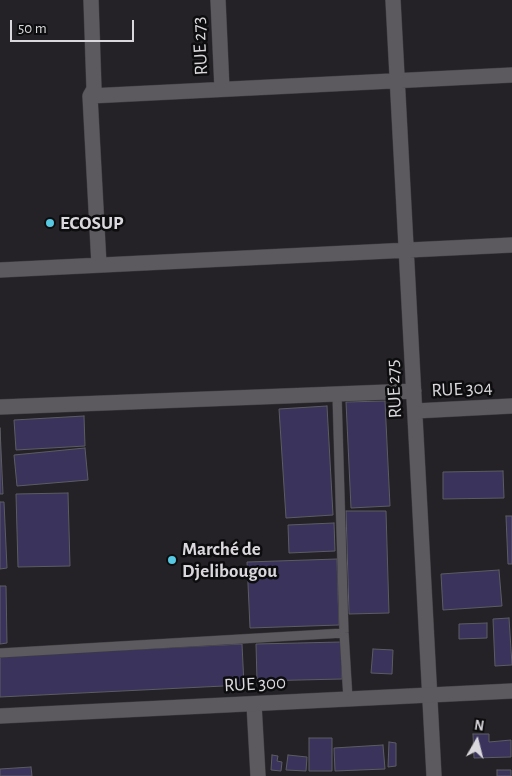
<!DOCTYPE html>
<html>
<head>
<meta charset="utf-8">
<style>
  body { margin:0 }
  #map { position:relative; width:512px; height:776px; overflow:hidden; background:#242226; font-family:"Alegreya Sans",sans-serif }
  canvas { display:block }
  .north { position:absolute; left:452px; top:716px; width:50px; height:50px; -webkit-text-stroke:4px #0d0c0e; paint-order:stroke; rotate:8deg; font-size:14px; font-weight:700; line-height:20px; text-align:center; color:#dad8dc }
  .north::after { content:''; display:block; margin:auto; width:18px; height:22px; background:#dad8dc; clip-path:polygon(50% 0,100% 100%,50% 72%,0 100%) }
  .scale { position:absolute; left:10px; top:20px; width:124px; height:22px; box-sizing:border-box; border:2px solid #dad8dc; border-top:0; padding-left:6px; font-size:15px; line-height:18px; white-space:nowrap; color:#dad8dc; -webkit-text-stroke:4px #0d0c0e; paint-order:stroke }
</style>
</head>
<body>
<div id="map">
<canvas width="512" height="776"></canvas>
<div class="north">N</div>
<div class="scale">50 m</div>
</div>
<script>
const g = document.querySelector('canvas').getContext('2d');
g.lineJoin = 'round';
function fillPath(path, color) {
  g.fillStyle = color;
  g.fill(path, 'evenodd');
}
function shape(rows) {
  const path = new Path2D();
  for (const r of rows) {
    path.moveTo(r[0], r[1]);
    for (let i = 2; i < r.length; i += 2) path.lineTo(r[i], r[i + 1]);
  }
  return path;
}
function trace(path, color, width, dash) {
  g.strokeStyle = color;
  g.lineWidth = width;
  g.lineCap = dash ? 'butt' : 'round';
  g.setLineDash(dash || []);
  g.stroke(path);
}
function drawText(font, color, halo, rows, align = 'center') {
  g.font = font + ' "Alegreya Sans",sans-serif';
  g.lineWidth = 5;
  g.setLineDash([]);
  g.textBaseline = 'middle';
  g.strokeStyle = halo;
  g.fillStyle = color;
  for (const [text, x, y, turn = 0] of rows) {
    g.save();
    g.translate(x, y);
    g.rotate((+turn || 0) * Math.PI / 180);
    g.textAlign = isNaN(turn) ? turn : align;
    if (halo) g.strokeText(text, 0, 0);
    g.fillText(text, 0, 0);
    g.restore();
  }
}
const building = shape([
  [385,401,390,506,351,508,346,402,385,401],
  [327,406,333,515,286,518,279,409,327,406],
  [84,416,85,446,16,450,14,420,84,416],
  [0,428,3,494,0,494,0,428],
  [85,448,88,480,17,486,14,455,85,448],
  [503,471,504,498,443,499,443,472,503,471],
  [68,493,70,566,18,567,16,494,68,493],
  [0,502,4,502,7,568,0,569,0,502],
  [346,511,386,511,389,613,349,614,346,511],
  [506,516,512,516,512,564,508,564,506,516],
  [334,523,335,551,289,553,288,525,334,523],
  [337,559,339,625,250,628,247,562,337,559],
  [499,570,502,606,443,610,441,574,499,570],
  [0,586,6,586,7,643,0,644,0,586],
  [509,618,512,665,495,666,493,619,509,618],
  [487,623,487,638,459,639,459,624,487,623],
  [341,642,342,679,257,681,256,644,341,642],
  [242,644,244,685,0,697,0,656,242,644],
  [373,649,393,650,392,674,371,673,373,649],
  [473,734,489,734,489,742,511,740,511,757,474,758,473,734],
  [309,738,332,738,332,771,309,771,309,738],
  [389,742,396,743,396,766,388,767,389,742],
  [383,745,385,769,335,771,334,748,383,745],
  [272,755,278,756,277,761,282,762,281,771,271,770,272,755],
  [288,755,307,757,306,771,286,770,288,755],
  [31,767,32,776,0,776,0,769,31,767],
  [497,770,511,770,511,776,497,776,497,770]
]);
fillPath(building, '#3a335c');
trace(building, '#5c5c62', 1);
const lane = shape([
  [337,394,344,633,348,699],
  [0,653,344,633]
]);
const street = shape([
  [91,0,94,89,90,96,99,265],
  [218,0,222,89],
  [393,0,434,776],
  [90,96,512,75],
  [0,270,512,245],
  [0,407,414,391],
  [415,411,512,406],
  [254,704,258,776]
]);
const secondary = shape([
  [0,716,512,691]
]);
trace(lane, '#3e3c40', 10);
trace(street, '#3e3c40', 16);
trace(secondary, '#3e3c40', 16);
trace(lane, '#5c5a5f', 9);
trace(street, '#5c5a5f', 15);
trace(secondary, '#5c5a5f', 15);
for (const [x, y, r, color] of [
  [50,223,5,"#57c9e2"],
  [172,560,5,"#57c9e2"]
]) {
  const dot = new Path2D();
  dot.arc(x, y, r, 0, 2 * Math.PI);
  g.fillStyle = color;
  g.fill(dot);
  trace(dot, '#0d0c0e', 2);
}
drawText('19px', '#dad8dc', '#0d0c0e', [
  ["RUE 273",200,46,-93],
  ["RUE 275",394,389,-93],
  ["RUE 304",462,389,-3],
  ["RUE 300",255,684,-3]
]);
drawText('bold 19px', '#dad8dc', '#0d0c0e', [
  ["ECOSUP",60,223],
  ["Marché de",182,549],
  ["Djelibougou",182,571]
], 'left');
</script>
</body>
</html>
